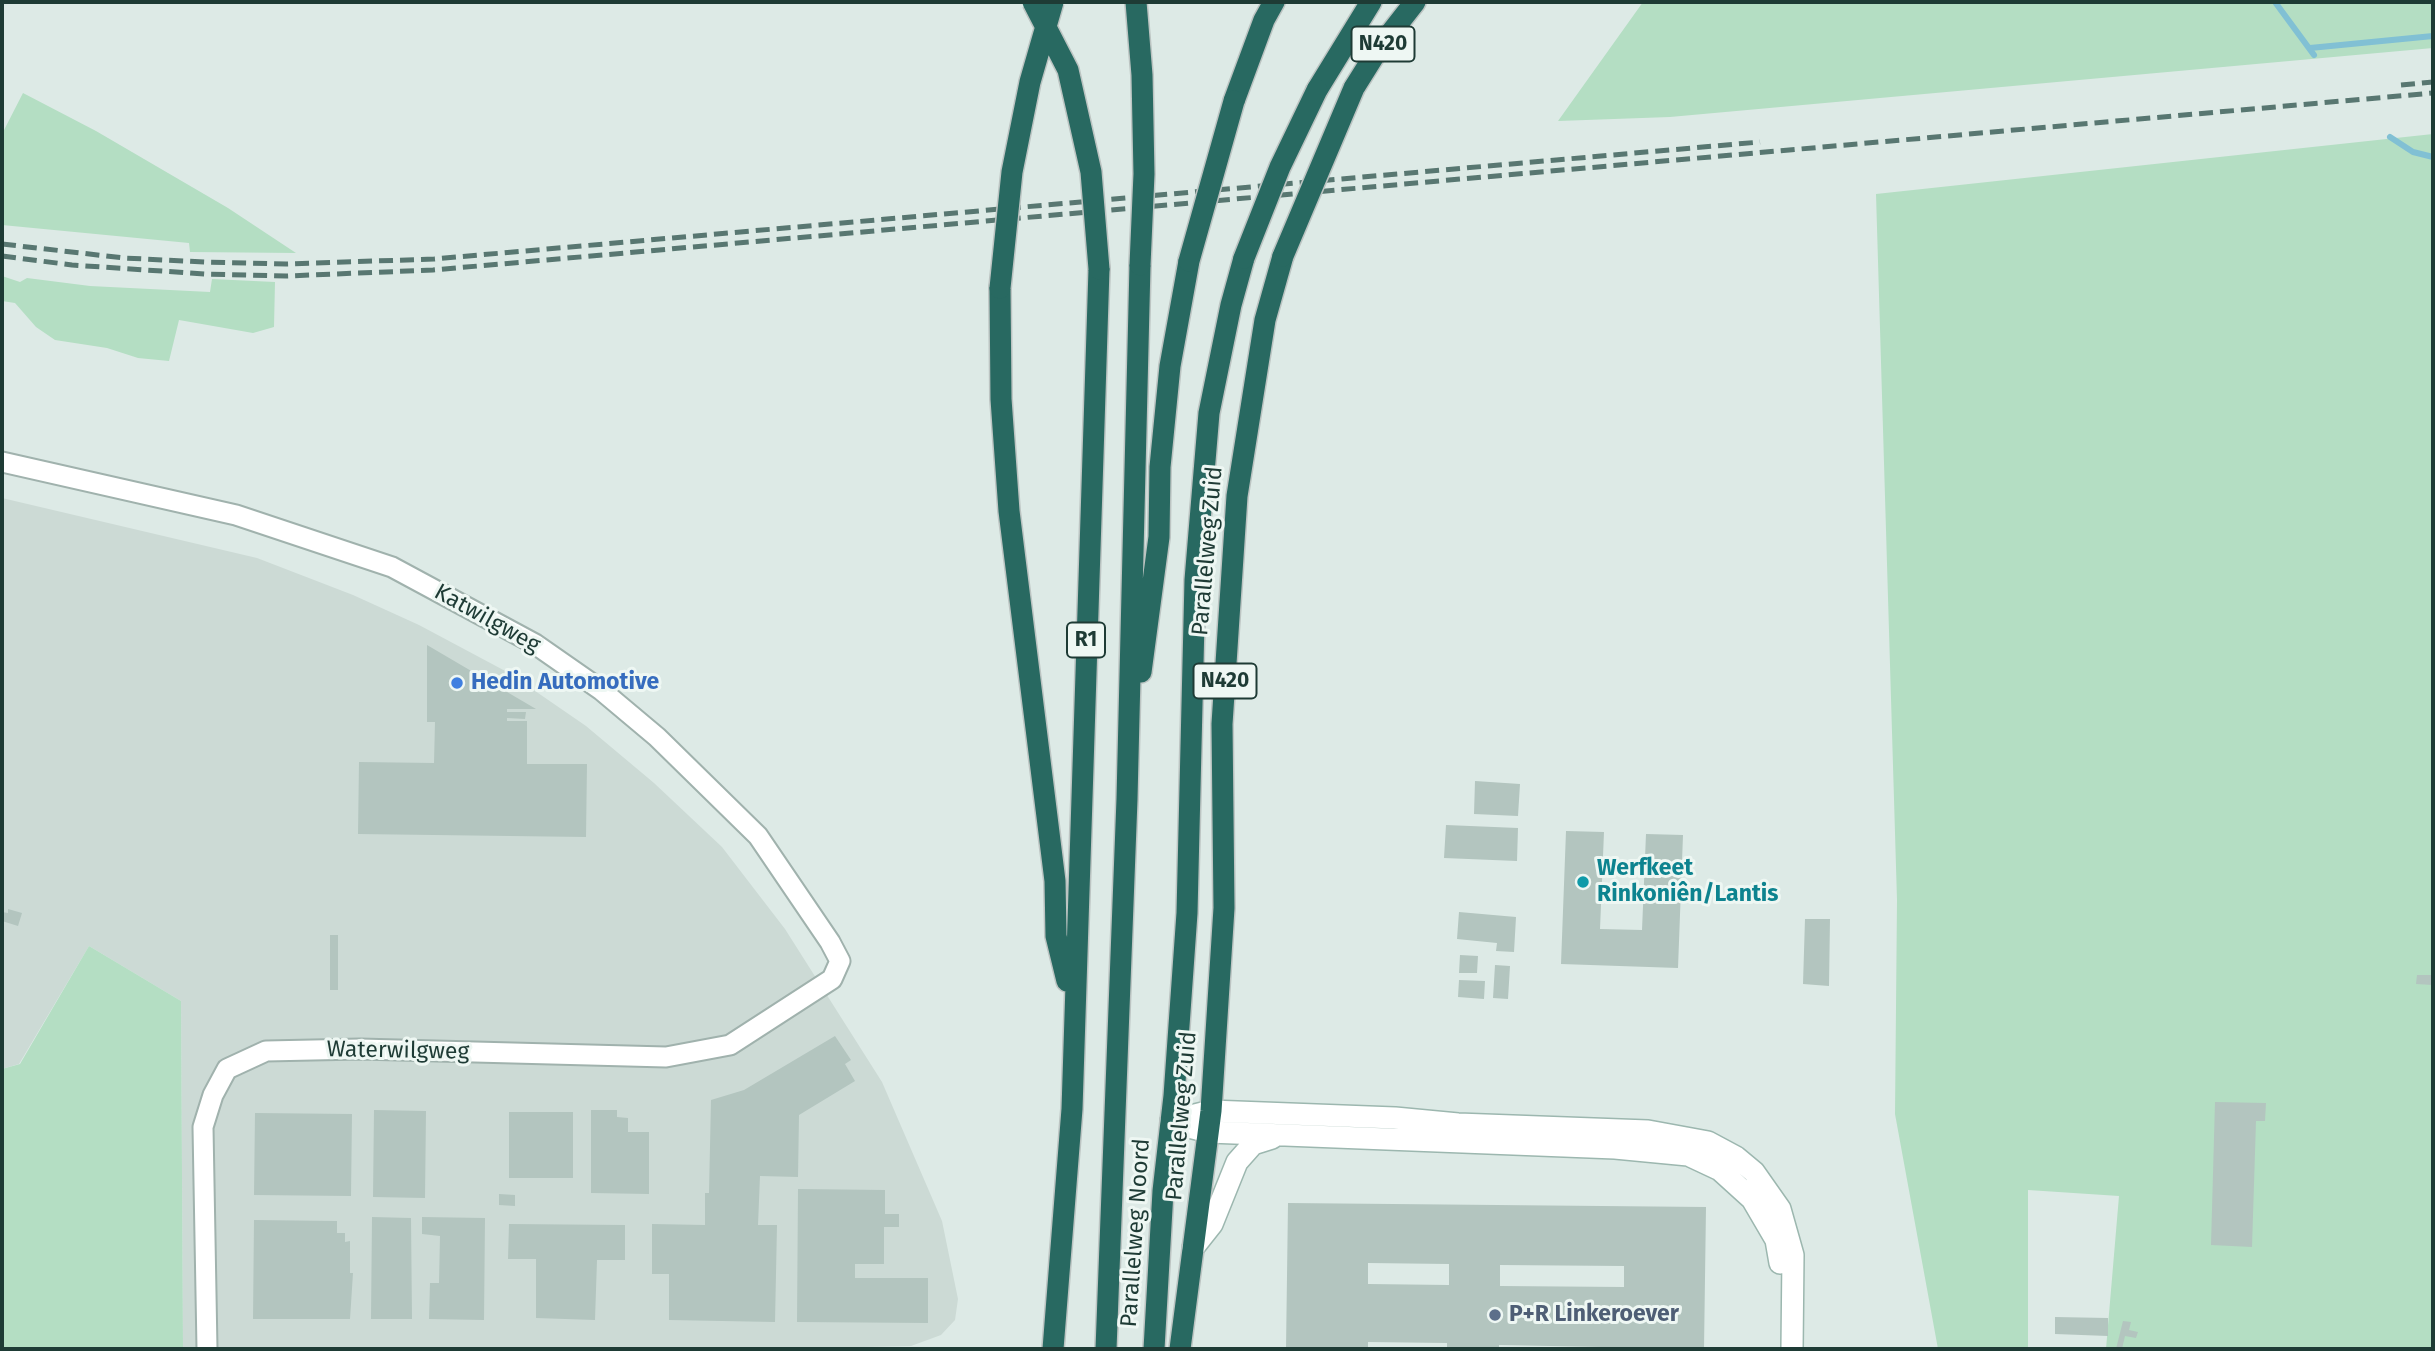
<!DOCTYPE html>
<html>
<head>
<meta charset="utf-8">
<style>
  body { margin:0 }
  #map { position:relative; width:2435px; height:1351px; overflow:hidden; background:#ddeae6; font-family:"Fira Sans",sans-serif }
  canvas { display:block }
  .frame { position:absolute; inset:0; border:4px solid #1e3b35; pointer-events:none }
</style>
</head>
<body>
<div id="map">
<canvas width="2435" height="1351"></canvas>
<div class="frame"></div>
</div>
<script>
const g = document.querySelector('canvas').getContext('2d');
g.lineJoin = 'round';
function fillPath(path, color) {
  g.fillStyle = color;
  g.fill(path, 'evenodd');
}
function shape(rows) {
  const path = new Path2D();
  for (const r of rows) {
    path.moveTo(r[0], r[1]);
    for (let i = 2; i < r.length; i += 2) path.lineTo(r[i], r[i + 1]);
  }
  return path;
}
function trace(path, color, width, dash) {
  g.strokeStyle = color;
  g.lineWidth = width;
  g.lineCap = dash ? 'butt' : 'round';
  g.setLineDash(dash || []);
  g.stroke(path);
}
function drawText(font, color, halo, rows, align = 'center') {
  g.font = font + ' "Fira Sans",sans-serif';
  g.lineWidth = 6;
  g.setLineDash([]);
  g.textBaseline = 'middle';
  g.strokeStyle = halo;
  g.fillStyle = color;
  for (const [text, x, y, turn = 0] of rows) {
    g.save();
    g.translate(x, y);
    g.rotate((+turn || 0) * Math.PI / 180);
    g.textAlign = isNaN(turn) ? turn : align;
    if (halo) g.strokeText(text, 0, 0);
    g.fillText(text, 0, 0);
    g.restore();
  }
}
fillPath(shape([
  [2,498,257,558,353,595,419,625,509,673,586,726,654,783,722,847,785,929,882,1082,942,1221,958,1299,955,1320,941,1335,911,1346,770,1349,183,1349,181,1001,89,946,19,1064,2,1069]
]), '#ccdad5');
fillPath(shape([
  [1643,2,2433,2,2433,48,1670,117,1558,121],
  [23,93,96,131,228,208,296,253,190,252,189,243,2,225,2,134],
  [2433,134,2433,1349,2106,1349,2119,1196,2028,1190,2028,1349,1938,1349,1895,1114,1897,900,1876,194],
  [2,276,20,282,27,278,90,286,210,292,212,279,275,282,274,327,253,333,179,320,169,361,138,358,107,348,55,340,36,327,15,303,2,301],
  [89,946,181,1001,183,1349,2,1349,2,1069,20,1064]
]), '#b4dec3');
trace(shape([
  [2275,2,2314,55],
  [2310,48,2433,36],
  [2390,137,2413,152,2433,157]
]), '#81c0d4', 6);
fillPath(shape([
  [427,645,536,709,507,709,507,712,526,712,525,719,507,718,507,721,527,721,527,764,587,764,586,837,358,834,359,762,434,763,435,722,427,722],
  [1475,781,1520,784,1518,816,1474,814],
  [1446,825,1518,828,1517,861,1444,858],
  [1566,831,1604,832,1600,929,1642,930,1646,834,1683,835,1678,968,1561,964],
  [8,909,22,913,18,926,2,921,2,912,8,913],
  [1459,912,1516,917,1514,952,1496,951,1497,943,1457,939],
  [1805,919,1830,919,1829,986,1803,984],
  [330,935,338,935,338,990,330,990],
  [1460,955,1478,956,1477,973,1459,973],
  [1495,965,1510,966,1508,999,1493,998],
  [2417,975,2433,975,2433,985,2416,984],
  [1459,980,1485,981,1484,999,1458,997],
  [835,1036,851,1060,845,1064,855,1081,799,1115,798,1177,760,1176,758,1225,777,1225,775,1322,669,1320,669,1274,652,1274,652,1224,705,1225,705,1193,709,1193,711,1100,744,1090],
  [2215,1102,2266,1103,2265,1121,2256,1121,2252,1247,2211,1245],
  [374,1110,426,1111,425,1198,373,1197],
  [591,1110,617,1110,617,1117,628,1118,628,1132,649,1132,649,1194,591,1193],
  [509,1112,573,1112,573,1178,509,1178],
  [255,1113,352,1114,351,1196,254,1195],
  [798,1189,885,1190,885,1214,899,1214,899,1227,884,1227,884,1264,855,1264,855,1278,928,1278,928,1323,797,1322],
  [499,1194,515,1195,515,1206,499,1205],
  [1288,1203,1706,1207,1704,1349,1499,1345,1499,1349,1447,1349,1447,1343,1368,1342,1368,1349,1286,1349],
  [1368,1263,1449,1264,1449,1285,1368,1284],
  [1500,1265,1624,1266,1624,1287,1500,1286],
  [372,1217,411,1218,412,1319,371,1319],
  [422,1217,485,1218,484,1320,429,1319,430,1283,439,1283,440,1236,422,1234],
  [254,1220,337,1221,337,1233,345,1233,345,1242,350,1241,350,1273,353,1273,350,1319,253,1319],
  [509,1224,625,1225,625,1260,597,1260,595,1320,536,1318,536,1259,508,1259],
  [2055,1317,2108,1318,2108,1336,2055,1334],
  [2123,1321,2131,1322,2129,1330,2138,1332,2136,1338,2125,1336,2122,1349,2116,1349]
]), '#b3c5bf');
const street = shape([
  [2,462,236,515,392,567,535,644,601,690,657,737,758,836,830,942,840,961,832,979,730,1045,666,1057,360,1049,266,1051,227,1069,213,1095,203,1127,207,1349]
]);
const secondary = shape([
  [1171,1121,1211,1111,1395,1118,1458,1124,1648,1131,1708,1142,1736,1157,1754,1172,1780,1209,1793,1255,1792,1349],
  [1193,1128,1209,1132,1615,1148,1688,1155,1720,1170,1752,1199,1776,1240,1780,1263],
  [1193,1248,1212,1224,1237,1162,1253,1144,1272,1138]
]);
const highway = shape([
  [1354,88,1379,48,1415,2],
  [1317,90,1371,2],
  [1234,101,1264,20,1274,2],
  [1000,288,1001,399,1009,511,1055,881,1056,936,1067,981],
  [1141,672,1159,537,1160,467,1170,366,1189,261],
  [1053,1349,1072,1109,1099,269],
  [1106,1349,1127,799,1140,265],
  [1154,1349,1163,1191,1174,1096,1187,913,1195,580,1209,413,1231,305,1244,258],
  [1180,1349,1211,1111,1224,908,1222,724,1237,496,1265,320,1283,256]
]);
trace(street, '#a0b2ad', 23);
trace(secondary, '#9cb7af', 24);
trace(highway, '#bcc4c2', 24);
trace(street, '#fff', 19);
trace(secondary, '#fff', 21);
trace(highway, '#286961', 21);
trace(shape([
  [2401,85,2433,82],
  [2,244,124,258,205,262,286,264,434,259,1760,142],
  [2,256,72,265,205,274,286,276,433,270,2433,93]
]), '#587771', 5, [14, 7]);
const highwayBridge = shape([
  [1033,2,1068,70,1091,172,1099,269],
  [1136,2,1142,75,1144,174,1140,265],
  [1283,256,1354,88],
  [1244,258,1280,167,1317,90],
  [1189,261,1234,101],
  [1000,288,1012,172,1030,82,1053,2]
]);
trace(highwayBridge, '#bcc4c2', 24, []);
trace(highwayBridge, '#286961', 21);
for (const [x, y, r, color] of [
  [457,683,7,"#3f7fe0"],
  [1583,882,7,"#0f9aa8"],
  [1495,1315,7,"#5c6f8a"]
]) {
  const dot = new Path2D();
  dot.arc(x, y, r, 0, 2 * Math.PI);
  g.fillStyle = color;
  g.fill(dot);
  trace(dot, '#eef7f3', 2.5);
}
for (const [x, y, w] of [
  [1383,44,63],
  [1086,640,38],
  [1225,681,63]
]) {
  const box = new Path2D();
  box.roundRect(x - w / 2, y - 17.5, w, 35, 5);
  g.fillStyle = '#eef7f3';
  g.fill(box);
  trace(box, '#1e3b35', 2);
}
drawText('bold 21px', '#1e3b35', null, [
  ["N420",1383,44],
  ["R1",1086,640],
  ["N420",1225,681]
]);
drawText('23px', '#1e3b35', '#eef7f3', [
  ["Parallelweg Zuid",1208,551,-85],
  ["Katwilgweg",487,619,29],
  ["Waterwilgweg",398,1051,1],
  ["Parallelweg Zuid",1182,1116,-85],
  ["Parallelweg Noord",1136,1233,-86]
]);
drawText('bold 23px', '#366cbe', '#eef7f3', [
  ["Hedin Automotive",471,683]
], 'left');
drawText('bold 23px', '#0d838f', '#eef7f3', [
  ["Werfkeet",1597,869],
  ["Rinkoniên/Lantis",1597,895]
], 'left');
drawText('bold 23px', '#4e5e75', '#eef7f3', [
  ["P+R Linkeroever",1509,1315]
], 'left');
</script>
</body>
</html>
